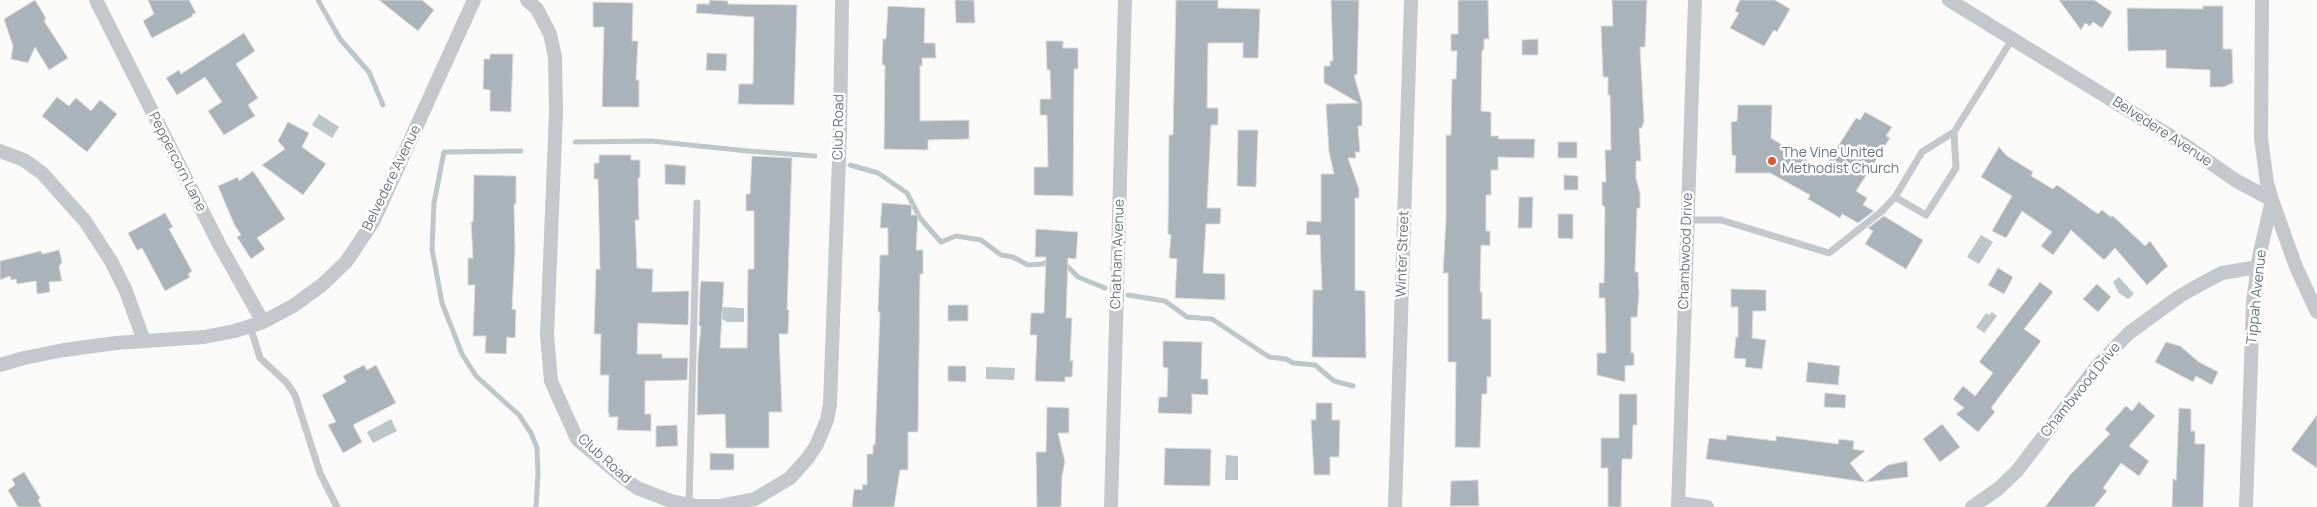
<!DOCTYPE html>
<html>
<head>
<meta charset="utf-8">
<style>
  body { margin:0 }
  canvas { display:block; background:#fafaf8 }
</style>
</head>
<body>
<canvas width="2317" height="507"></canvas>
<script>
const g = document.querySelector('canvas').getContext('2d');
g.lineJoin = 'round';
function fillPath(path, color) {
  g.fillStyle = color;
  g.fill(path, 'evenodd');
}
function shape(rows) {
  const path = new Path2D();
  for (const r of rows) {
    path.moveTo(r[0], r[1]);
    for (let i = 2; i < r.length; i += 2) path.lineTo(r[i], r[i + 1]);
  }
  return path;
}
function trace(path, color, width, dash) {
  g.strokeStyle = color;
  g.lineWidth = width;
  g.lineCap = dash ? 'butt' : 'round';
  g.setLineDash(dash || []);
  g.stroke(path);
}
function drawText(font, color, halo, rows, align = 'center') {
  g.font = font + ' Manrope,sans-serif';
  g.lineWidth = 5;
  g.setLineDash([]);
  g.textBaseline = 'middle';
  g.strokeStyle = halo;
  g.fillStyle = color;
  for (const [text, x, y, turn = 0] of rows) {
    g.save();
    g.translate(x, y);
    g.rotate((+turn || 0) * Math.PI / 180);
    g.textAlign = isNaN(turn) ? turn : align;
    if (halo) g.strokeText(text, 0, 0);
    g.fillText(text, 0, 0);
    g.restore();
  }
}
fillPath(shape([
  [319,114,339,127,332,138,312,125],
  [1981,235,1993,242,1979,264,1967,257],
  [2119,277,2134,294,2128,299,2119,293,2113,282],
  [720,307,744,308,744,322,727,322,719,317],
  [1992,312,1997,316,1984,333,1976,327,1986,313,1989,315],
  [986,367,1015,368,1014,380,986,379],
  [391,419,397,431,373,443,367,432],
  [1226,455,1238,456,1238,480,1225,480]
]), '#bbc7cb');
trace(shape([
  [318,0,340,39,369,72,383,105],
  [575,142,651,141,748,151,815,156],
  [521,151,444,152,434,203,432,249,442,303,462,354,476,376,519,415,531,433,537,448,538,473,536,507],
  [850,165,878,173,907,193,920,218,941,242,956,236,981,240,1001,255,1013,257,1028,265,1043,264,1051,259],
  [1064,263,1078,277,1105,288],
  [1128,295,1165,301,1187,317,1212,319,1269,357,1286,359,1293,363,1315,365,1334,381,1353,386]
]), '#bbc7cb', 5);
const building = shape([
  [35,0,46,18,44,21,68,58,49,70,35,47,28,63,11,59,13,46,4,19,35,0],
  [148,0,189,0,196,13,192,14,193,16,152,38,143,21,154,14,148,0],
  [379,0,422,0,434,10,418,31,379,0],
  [710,0,728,1,728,4,797,5,794,105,738,104,739,84,753,84,754,17,696,13,697,4,709,4,710,0],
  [955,0,974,0,975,23,956,23,955,0],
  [1176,0,1218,0,1218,8,1260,9,1258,58,1243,58,1243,43,1208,43,1207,108,1218,108,1218,125,1211,125,1207,208,1221,208,1220,224,1206,224,1203,273,1225,274,1225,300,1175,298,1177,259,1169,258,1171,235,1168,234,1169,135,1173,135,1176,0],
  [1331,0,1359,0,1357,75,1354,75,1362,103,1362,126,1358,126,1360,152,1355,152,1356,158,1348,158,1359,189,1359,198,1355,198,1355,290,1365,291,1366,358,1312,357,1313,290,1322,290,1320,235,1306,235,1307,221,1321,222,1321,174,1334,174,1329,152,1326,104,1359,103,1324,83,1324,66,1330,66,1330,61,1333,61,1331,0],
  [1458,0,1488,0,1489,39,1484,39,1484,50,1482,50,1481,111,1491,112,1491,136,1499,136,1498,139,1535,139,1534,158,1498,157,1498,170,1491,170,1491,195,1486,195,1486,231,1490,231,1490,246,1481,245,1480,292,1482,292,1482,319,1491,319,1491,377,1487,377,1487,394,1482,394,1480,448,1455,447,1456,362,1448,362,1448,273,1443,273,1446,220,1446,135,1451,135,1452,79,1456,79,1457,51,1451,51,1451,34,1458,34,1458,0],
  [1612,0,1647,0,1645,47,1640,47,1644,121,1642,128,1639,128,1641,161,1636,161,1636,178,1640,193,1640,208,1637,208,1635,272,1638,272,1639,294,1637,317,1631,317,1631,353,1634,353,1634,365,1625,366,1625,382,1597,375,1597,353,1606,353,1605,298,1599,298,1599,283,1604,283,1605,207,1602,205,1602,182,1606,182,1605,150,1611,150,1610,95,1608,95,1608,77,1603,77,1601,26,1613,26,1612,0],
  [1740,0,1775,0,1790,9,1777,32,1774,30,1764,46,1730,28,1739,13,1735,11,1740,0],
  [2059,0,2094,0,2112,12,2102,28,2093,22,2090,26,2085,23,2081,30,2059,0],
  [593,2,633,3,632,41,638,41,636,80,639,80,639,107,602,107,604,27,593,27,593,2],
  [888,6,925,8,924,43,935,43,936,58,922,58,922,66,920,66,920,121,969,120,969,139,928,140,928,150,884,149,885,65,882,65,883,39,886,39,888,6],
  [2203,6,2223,6,2223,49,2232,49,2233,83,2223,87,2210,87,2210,70,2166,68,2166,50,2128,51,2127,8,2203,9,2203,6],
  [244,33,255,51,236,64,258,98,248,105,255,116,224,135,208,111,222,102,205,77,177,95,166,78,179,70,181,74,244,33],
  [1538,39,1538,55,1522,55,1522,40,1538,39],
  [1046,41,1063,41,1063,48,1078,48,1078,69,1074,69,1073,196,1034,195,1034,167,1048,167,1047,115,1040,115,1040,99,1051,99,1050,70,1047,70,1046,41],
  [707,53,727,54,726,71,706,70,707,53],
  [490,54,513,54,511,112,490,111,490,90,483,89,484,59,490,59,490,54],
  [57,97,69,106,76,98,91,111,100,100,117,114,87,152,42,116,57,97],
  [1738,105,1772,105,1771,138,1823,170,1856,118,1860,120,1865,112,1892,127,1886,136,1890,138,1856,191,1867,198,1863,205,1874,211,1858,223,1842,214,1840,218,1808,199,1810,195,1770,173,1735,173,1736,156,1732,155,1731,122,1737,121,1738,105],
  [288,122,309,133,302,147,326,164,303,195,262,165,285,149,278,141,288,122],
  [1238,130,1258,130,1256,187,1237,186,1238,130],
  [1558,142,1577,142,1577,158,1558,158,1558,142],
  [1999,147,2007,156,2033,172,2031,176,2053,189,2057,185,2098,214,2102,210,2111,217,2113,216,2145,246,2150,241,2168,266,2147,285,2115,248,2104,260,2071,230,2053,255,2041,246,2052,232,2022,211,2006,238,1992,231,2012,196,1981,177,1999,147],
  [599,155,631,155,631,160,640,160,640,178,638,178,639,220,635,220,637,268,653,269,652,292,689,291,688,325,638,323,637,354,662,354,662,358,688,358,687,380,645,381,645,414,651,414,651,431,617,430,618,417,609,417,609,413,608,412,609,375,600,375,601,334,594,334,596,269,600,269,598,179,594,179,594,163,599,163,599,155],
  [752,156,792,158,787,310,789,310,788,334,779,334,782,412,769,412,769,448,726,448,725,414,697,415,698,357,701,326,699,326,700,290,701,281,724,282,720,348,747,348,748,269,754,269,754,211,746,211,746,194,750,194,752,156],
  [665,164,686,166,685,185,665,184,665,164],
  [253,171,285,219,257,238,265,249,251,259,237,237,241,235,234,224,218,186,238,177,239,181,253,171],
  [474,175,516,176,516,204,514,204,515,249,512,309,516,310,515,338,507,337,506,354,485,353,486,336,473,336,475,285,468,285,468,258,473,258,471,222,473,222,474,175],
  [1564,175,1578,176,1578,190,1564,190,1564,175],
  [1519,197,1533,197,1532,228,1518,228,1519,197],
  [882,203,912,205,911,215,918,215,916,250,923,250,923,274,920,274,918,432,908,432,908,470,900,470,894,507,852,507,854,489,862,490,863,484,867,485,867,454,873,454,873,445,875,445,880,312,878,312,880,255,888,255,888,228,880,228,882,203],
  [165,213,173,227,169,229,192,271,188,274,190,277,165,291,142,248,137,250,128,233,165,213],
  [1558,214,1573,214,1573,239,1558,238,1558,214],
  [1884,216,1923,240,1906,269,1865,244,1873,231,1868,228,1884,216],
  [1036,229,1078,232,1076,259,1068,258,1066,318,1072,318,1070,361,1073,360,1072,377,1065,377,1065,382,1035,381,1037,335,1030,335,1031,313,1044,313,1046,257,1035,257,1036,229],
  [59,250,62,262,59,267,62,281,49,282,50,292,37,294,36,281,17,284,16,279,11,280,10,276,0,280,0,261,41,251,42,254,59,250],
  [1998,268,2013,277,2004,294,1988,285,1998,268],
  [2040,282,2053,292,2024,329,2041,341,1991,408,1995,412,1978,432,1956,414,1964,408,1953,399,1963,386,1975,396,1993,373,1979,362,2040,282],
  [2097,284,2111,297,2098,312,2083,299,2097,284],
  [1731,289,1766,290,1766,311,1753,311,1752,338,1766,340,1762,369,1745,367,1746,359,1734,358,1736,337,1738,337,1738,307,1731,307,1731,289],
  [948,305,968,305,968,321,948,321,948,305],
  [1163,341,1202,342,1201,379,1208,379,1208,395,1192,394,1192,414,1158,413,1159,397,1167,397,1168,368,1163,367,1163,341],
  [2166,342,2180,346,2199,362,2218,372,2212,385,2196,376,2193,382,2155,362,2166,342],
  [1808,362,1840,366,1838,385,1806,382,1808,362],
  [364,365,367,370,376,365,396,403,353,425,362,442,343,453,328,425,336,422,322,395,346,382,343,376,364,365],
  [948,366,966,366,966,382,948,381,948,366],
  [1825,393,1846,395,1845,408,1824,407,1825,393],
  [1619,394,1637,394,1637,425,1633,425,1632,459,1622,459,1621,507,1608,507,1608,468,1601,468,1601,438,1619,438,1619,394],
  [2139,402,2155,416,2129,446,2149,461,2139,476,2121,463,2103,488,2107,491,2094,507,2045,507,2071,474,2110,434,2105,429,2126,406,2132,411,2139,402],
  [1316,403,1332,403,1332,420,1340,420,1339,457,1330,457,1330,475,1314,475,1311,420,1316,420,1316,403],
  [1047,407,1069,408,1069,433,1058,433,1065,462,1062,476,1061,507,1037,507,1036,452,1046,452,1047,407],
  [2179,408,2191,409,2191,431,2195,431,2195,444,2205,444,2203,507,2172,507,2173,478,2176,481,2179,408],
  [2317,415,2317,468,2291,450,2317,415],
  [1942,424,1960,447,1940,462,1923,439,1942,424],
  [677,425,678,446,656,447,656,426,677,425],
  [1727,435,1776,441,1776,436,1838,444,1839,439,1854,441,1853,449,1865,451,1850,463,1865,482,1706,459,1709,438,1726,440,1727,435],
  [1165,448,1211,449,1210,486,1164,485,1165,448],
  [710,453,734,454,734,470,710,470,710,453],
  [1907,461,1908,477,1866,482,1888,465,1907,461],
  [24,472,40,498,38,500,42,507,18,507,8,490,15,485,12,479,24,472],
  [1478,480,1479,506,1450,506,1451,481,1478,480]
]);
fillPath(building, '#aab3b9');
trace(building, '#dcdcda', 1);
trace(shape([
  [1954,132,2013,38],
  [1687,220,1721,220,1829,253,1882,211,1895,197,1922,152,1954,132,1956,168,1926,215,1895,197],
  [250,326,260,358,287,383,295,395,320,473,337,507],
  [689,504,697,203]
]), '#c3c8cc', 7);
trace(shape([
  [96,0,219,244,263,322],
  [527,0,537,9,550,34,555,57,556,112,547,335,551,381,577,439,625,479,637,488,671,501,696,506,719,506,755,499,790,478,807,459,816,446,827,420,830,404,840,131,842,0],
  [1949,0,2185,145,2235,180,2272,200,2296,267,2317,312],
  [0,151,24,160,42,173,85,221,111,261,126,291,144,341],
  [0,365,24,358,64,350,116,343,204,337,235,331,263,322,293,306,322,285,346,262,373,222,474,0],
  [1679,503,1707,507],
  [1111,507,1125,0],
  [1395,507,1411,0],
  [1678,507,1695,0],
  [1972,507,1998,489,2017,471,2097,366,2129,333,2180,296,2201,284,2222,273,2258,267],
  [2246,507,2253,303,2259,257,2272,200,2267,183,2261,138,2262,0]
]), '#c3c8cc', 14);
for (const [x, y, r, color] of [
  [1772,161,5,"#e4572e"]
]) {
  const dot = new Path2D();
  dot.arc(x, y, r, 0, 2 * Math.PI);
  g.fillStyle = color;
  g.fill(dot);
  trace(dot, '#fff', 2);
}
drawText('14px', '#657683', '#fff', [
  ["Club Road",839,127,-89],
  ["Belvedere Avenue",2162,132,33],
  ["Peppercorn Lane",177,162,63],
  ["Belvedere Avenue",392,178,-64],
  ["Chambwood Drive",1686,251,-88],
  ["Chatham Avenue",1118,254,-88],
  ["Winter Street",1403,254,-88],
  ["Tippah Avenue",2257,297,-84],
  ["Chambwood Drive",2081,390,-51],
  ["Club Road",604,459,42]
]);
drawText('14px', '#657683', '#fff', [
  ["The Vine United",1782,153],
  ["Methodist Church",1782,169]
], 'left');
</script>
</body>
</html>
